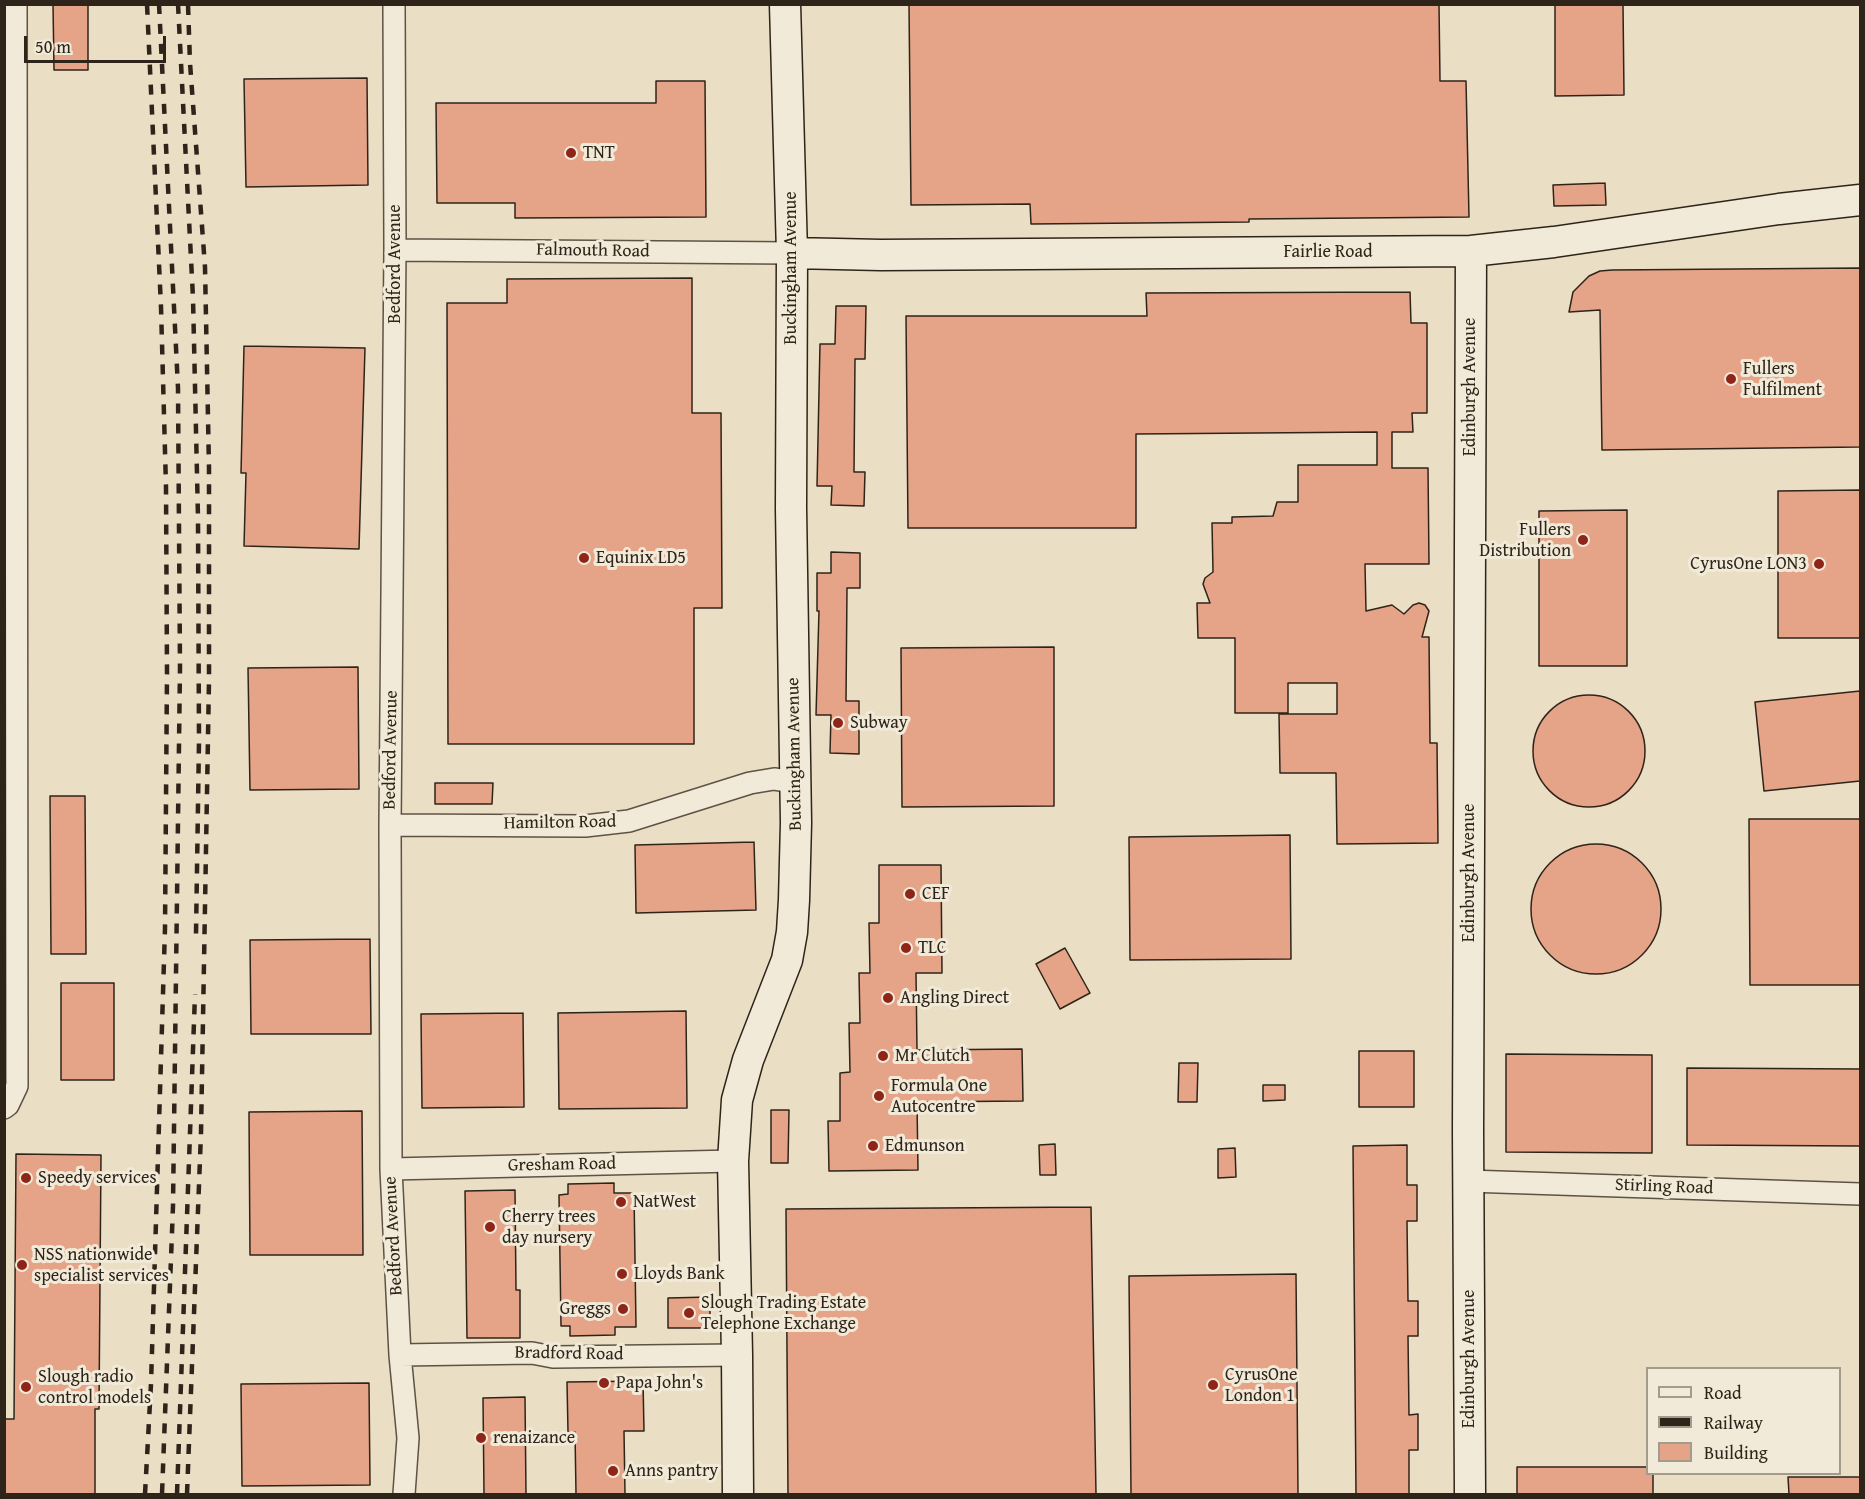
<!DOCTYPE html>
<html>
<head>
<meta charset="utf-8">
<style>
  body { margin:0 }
  #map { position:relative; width:1865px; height:1499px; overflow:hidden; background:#eadec4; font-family:"Gentium Book Plus",serif }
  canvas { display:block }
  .frame { position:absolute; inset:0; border:6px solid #2f2419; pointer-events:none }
  .legend { position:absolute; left:1646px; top:1367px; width:195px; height:108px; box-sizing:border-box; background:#f1ead9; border:2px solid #a39b8c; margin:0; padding:8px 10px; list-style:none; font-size:18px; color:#2f2419 }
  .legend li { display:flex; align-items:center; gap:12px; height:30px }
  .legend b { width:30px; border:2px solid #a39b8c }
  .scale { position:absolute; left:24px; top:36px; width:142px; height:27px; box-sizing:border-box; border:3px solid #2f2419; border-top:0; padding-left:8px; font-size:18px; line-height:21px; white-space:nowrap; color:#2f2419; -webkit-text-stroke:4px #f1ead9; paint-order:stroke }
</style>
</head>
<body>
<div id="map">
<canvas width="1865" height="1499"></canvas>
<div class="frame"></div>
<ul class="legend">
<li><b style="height:8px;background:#f1ead9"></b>Road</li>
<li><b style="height:8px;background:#2f2419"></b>Railway</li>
<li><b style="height:16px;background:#e5a388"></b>Building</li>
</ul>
<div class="scale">50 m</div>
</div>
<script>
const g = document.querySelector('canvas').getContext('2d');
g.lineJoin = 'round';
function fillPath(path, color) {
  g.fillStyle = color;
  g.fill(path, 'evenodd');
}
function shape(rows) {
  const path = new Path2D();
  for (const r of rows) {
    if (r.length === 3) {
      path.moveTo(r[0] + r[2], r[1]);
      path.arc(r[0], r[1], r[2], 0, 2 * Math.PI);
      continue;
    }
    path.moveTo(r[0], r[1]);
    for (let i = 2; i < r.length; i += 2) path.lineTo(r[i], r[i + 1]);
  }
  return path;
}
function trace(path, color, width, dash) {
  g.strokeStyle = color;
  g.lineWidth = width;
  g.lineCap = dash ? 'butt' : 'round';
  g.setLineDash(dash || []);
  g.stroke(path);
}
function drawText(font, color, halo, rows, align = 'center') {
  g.font = font + ' "Gentium Book Plus",serif';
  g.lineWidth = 6;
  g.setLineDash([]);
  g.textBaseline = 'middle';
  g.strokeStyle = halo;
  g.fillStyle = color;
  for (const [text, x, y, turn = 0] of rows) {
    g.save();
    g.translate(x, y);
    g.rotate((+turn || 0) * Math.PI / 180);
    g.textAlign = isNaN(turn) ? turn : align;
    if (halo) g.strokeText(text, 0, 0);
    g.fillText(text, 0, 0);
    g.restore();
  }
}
const building = shape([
  [53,4,88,4,88,70,54,70,53,4],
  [909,4,1439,4,1440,81,1466,81,1469,217,1249,219,1249,222,1031,224,1030,204,911,205,909,4],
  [1555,4,1623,4,1624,95,1555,96,1555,4],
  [367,78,368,185,246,187,244,79,367,78],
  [656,81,705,81,706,217,515,218,515,203,437,203,436,103,656,103,656,81],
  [1605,183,1606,205,1554,206,1553,185,1605,183],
  [1860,268,1860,447,1602,450,1600,310,1569,312,1573,292,1589,276,1600,271,1612,270,1860,268],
  [692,278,692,413,721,413,722,608,694,608,694,744,448,744,447,303,507,303,507,279,692,278],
  [1410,292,1411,323,1427,323,1427,413,1412,413,1413,432,1392,432,1392,468,1428,468,1429,564,1365,564,1366,611,1392,605,1404,614,1413,605,1419,603,1425,605,1429,611,1422,637,1429,637,1430,743,1437,743,1438,843,1337,844,1336,773,1280,773,1279,714,1337,714,1337,683,1288,683,1288,713,1235,713,1235,638,1198,638,1197,603,1210,603,1203,584,1205,578,1213,572,1212,523,1232,523,1232,517,1273,516,1277,502,1298,502,1298,465,1377,465,1377,432,1136,434,1136,528,908,528,906,316,1147,316,1146,293,1410,292],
  [836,306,866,306,865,359,855,359,854,472,865,472,864,506,831,505,832,486,817,486,820,344,835,344,836,306],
  [244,346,365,348,359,549,244,546,246,473,241,473,244,346],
  [1860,490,1860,638,1778,638,1778,491,1860,490],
  [1627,510,1627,666,1539,666,1539,511,1627,510],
  [831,552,860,553,860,588,847,588,846,701,859,701,859,754,830,753,831,715,816,715,819,611,817,611,817,573,831,573,831,552],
  [1054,647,1054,806,902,807,901,648,1054,647],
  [358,667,359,789,250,790,248,668,358,667],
  [1860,691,1860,781,1764,791,1755,702,1860,691],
  [1589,751,56],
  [435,783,493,783,492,804,435,804,435,783],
  [50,796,85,796,86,954,51,954,50,796],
  [1749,819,1860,819,1860,985,1750,985,1749,819],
  [1290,835,1291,959,1130,960,1129,837,1290,835],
  [754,842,756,910,636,913,635,845,754,842],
  [1596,909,65],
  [879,865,941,865,942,973,916,973,917,1050,1022,1049,1023,1101,917,1102,918,1170,829,1171,828,1121,840,1121,840,1073,850,1072,849,1023,860,1023,859,973,870,973,869,923,879,923,879,865],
  [370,939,371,1034,251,1034,250,940,370,939],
  [1065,948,1090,993,1060,1009,1036,964,1065,948],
  [61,983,114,983,114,1080,61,1080,61,983],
  [686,1011,687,1108,559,1109,558,1013,686,1011],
  [523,1013,524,1107,422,1108,421,1014,523,1013],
  [1359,1051,1414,1051,1414,1107,1359,1107,1359,1051],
  [1506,1054,1652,1055,1652,1153,1506,1152,1506,1054],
  [1179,1063,1198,1063,1197,1102,1178,1102,1179,1063],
  [1687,1068,1860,1069,1860,1146,1687,1145,1687,1068],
  [1263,1085,1285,1085,1285,1100,1263,1101,1263,1085],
  [771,1110,789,1110,788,1163,771,1163,771,1110],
  [362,1111,363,1255,250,1255,249,1112,362,1111],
  [1055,1144,1056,1175,1040,1175,1039,1145,1055,1144],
  [1407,1145,1407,1185,1417,1185,1417,1221,1407,1221,1408,1301,1418,1301,1418,1336,1408,1336,1409,1415,1418,1414,1418,1450,1409,1450,1409,1494,1356,1494,1353,1146,1407,1145],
  [1235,1148,1236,1177,1218,1178,1218,1149,1235,1148],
  [16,1154,101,1155,99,1409,95,1409,95,1494,5,1494,4,1419,14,1419,16,1154],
  [614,1183,614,1193,634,1193,636,1327,615,1327,615,1335,570,1336,570,1326,561,1326,559,1195,568,1194,568,1184,614,1183],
  [515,1190,516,1290,520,1290,520,1338,467,1338,465,1191,515,1190],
  [1091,1207,1096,1494,788,1494,786,1209,1091,1207],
  [1296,1274,1298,1494,1131,1494,1129,1276,1296,1274],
  [710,1297,710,1328,668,1328,668,1298,710,1297],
  [643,1381,644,1431,624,1431,625,1494,576,1494,575,1432,568,1432,567,1382,643,1381],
  [369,1383,370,1485,242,1486,241,1384,369,1383],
  [525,1397,526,1494,484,1494,483,1398,525,1397],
  [1517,1467,1647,1467,1647,1473,1653,1473,1653,1494,1517,1494,1517,1467],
  [1788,1477,1860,1477,1860,1494,1789,1494,1788,1477]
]);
fillPath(building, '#e5a388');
trace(building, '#2f2419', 1.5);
const street = shape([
  [394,4,395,248,390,825,391,1169,400,1355,408,1438,404,1494],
  [395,250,792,253],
  [390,825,585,826,629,821,750,783,774,779,795,782],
  [4,1108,8,1105,17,1086,16,4],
  [391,1169,733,1161],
  [1468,1181,1860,1194],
  [400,1355,532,1353,553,1357,737,1355]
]);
const secondary = shape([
  [792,253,881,255,1471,251,1554,242,1779,209,1860,200],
  [738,1494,737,1355,733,1161,737,1100,748,1060,787,960,792,932,794,900,796,823,791,508,792,253,785,4],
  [1470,1494,1468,1130,1471,251]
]);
trace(street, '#5e5244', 24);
trace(secondary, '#2f2419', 33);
trace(street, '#f1ead9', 21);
trace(secondary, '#f1ead9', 30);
trace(shape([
  [159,4,178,388,180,667,173,1206,162,1494],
  [178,4,193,298,198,518,199,741,196,934],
  [145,1494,151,1384,165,928,167,672,166,487,161,307,147,4],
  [177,1494,195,994],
  [187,1494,201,1133,209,680,209,468,205,267,190,63,188,4]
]), '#2f2419', 4.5, [10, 10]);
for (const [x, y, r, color] of [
  [571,153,6,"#8f2418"],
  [1731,379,6,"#8f2418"],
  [1583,540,6,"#8f2418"],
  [584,558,6,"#8f2418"],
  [1819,564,6,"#8f2418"],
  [838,723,6,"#8f2418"],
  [910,894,6,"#8f2418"],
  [906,948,6,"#8f2418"],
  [888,998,6,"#8f2418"],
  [883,1056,6,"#8f2418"],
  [879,1096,6,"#8f2418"],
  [873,1146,6,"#8f2418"],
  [26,1178,6,"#8f2418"],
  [621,1202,6,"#8f2418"],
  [490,1227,6,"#8f2418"],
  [22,1265,6,"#8f2418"],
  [622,1274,6,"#8f2418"],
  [623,1309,6,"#8f2418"],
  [689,1313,6,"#8f2418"],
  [604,1383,6,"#8f2418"],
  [1213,1385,6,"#8f2418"],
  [26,1387,6,"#8f2418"],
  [481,1438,6,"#8f2418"],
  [613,1471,6,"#8f2418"]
]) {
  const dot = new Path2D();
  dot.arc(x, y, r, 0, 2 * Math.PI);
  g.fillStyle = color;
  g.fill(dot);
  trace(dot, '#f1ead9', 2);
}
drawText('18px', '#2f2419', '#f1ead9', [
  ["TNT",583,153],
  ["Fullers",1743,369],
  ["Fulfilment",1743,390],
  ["Fullers",1571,530,"right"],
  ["Distribution",1571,551,"right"],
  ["Equinix LD5",596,558],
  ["CyrusOne LON3",1807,564,"right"],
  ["Subway",850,723],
  ["CEF",922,894],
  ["TLC",918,948],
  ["Angling Direct",900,998],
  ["Mr Clutch",895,1056],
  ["Formula One",891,1086],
  ["Autocentre",891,1107],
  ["Edmunson",885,1146],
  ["Speedy services",38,1178],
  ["NatWest",633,1202],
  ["Cherry trees",502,1217],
  ["day nursery",502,1238],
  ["NSS nationwide",34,1255],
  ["specialist services",34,1276],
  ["Lloyds Bank",634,1274],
  ["Slough Trading Estate",701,1303],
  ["Telephone Exchange",701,1324],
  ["Greggs",611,1309,"right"],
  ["CyrusOne",1225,1375],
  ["London 1",1225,1396],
  ["Slough radio",38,1377],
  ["control models",38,1398],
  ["Papa John's",616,1383],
  ["renaizance",493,1438],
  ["Anns pantry",625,1471]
], 'left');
drawText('18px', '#2f2419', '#f1ead9', [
  ["Falmouth Road",593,251,1],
  ["Fairlie Road",1328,252],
  ["Bedford Avenue",395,264,-90],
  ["Buckingham Avenue",791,268,-90],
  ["Edinburgh Avenue",1470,387,-90],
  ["Bedford Avenue",391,750,-89],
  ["Buckingham Avenue",795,754,-91],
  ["Hamilton Road",560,823,-1],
  ["Edinburgh Avenue",1469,873,-90],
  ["Gresham Road",562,1165,-1],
  ["Stirling Road",1664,1187,2],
  ["Bedford Avenue",394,1236,-93],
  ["Bradford Road",569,1354,1],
  ["Edinburgh Avenue",1469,1359,-90]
]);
</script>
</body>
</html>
